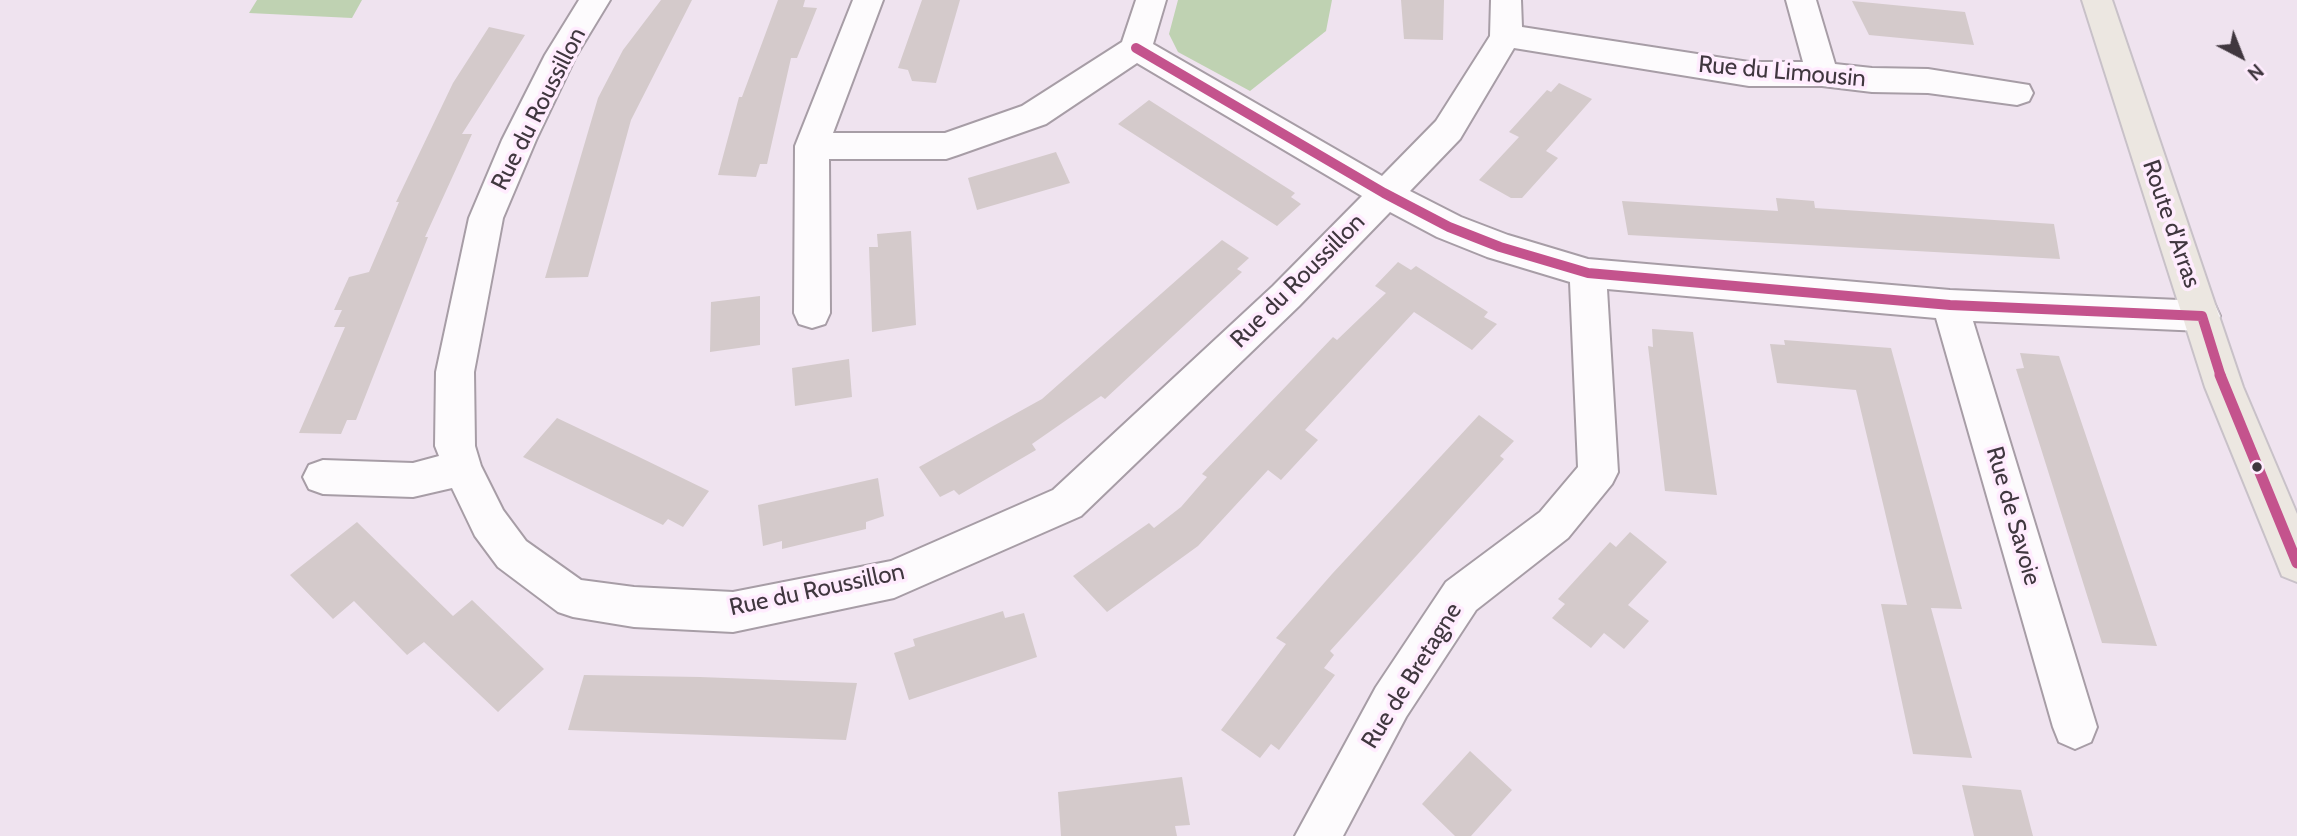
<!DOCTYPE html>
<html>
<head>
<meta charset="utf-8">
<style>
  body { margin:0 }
  #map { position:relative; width:2297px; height:836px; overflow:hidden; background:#efe3ef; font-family:Cabin,sans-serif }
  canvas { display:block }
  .north { position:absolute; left:2206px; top:21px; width:70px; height:70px; -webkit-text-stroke:5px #ffecfe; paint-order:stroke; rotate:138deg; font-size:19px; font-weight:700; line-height:28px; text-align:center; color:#40373f }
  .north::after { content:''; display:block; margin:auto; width:24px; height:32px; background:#40373f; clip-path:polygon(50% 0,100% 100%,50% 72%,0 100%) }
</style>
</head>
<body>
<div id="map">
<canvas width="2297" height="836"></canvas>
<div class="north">N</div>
</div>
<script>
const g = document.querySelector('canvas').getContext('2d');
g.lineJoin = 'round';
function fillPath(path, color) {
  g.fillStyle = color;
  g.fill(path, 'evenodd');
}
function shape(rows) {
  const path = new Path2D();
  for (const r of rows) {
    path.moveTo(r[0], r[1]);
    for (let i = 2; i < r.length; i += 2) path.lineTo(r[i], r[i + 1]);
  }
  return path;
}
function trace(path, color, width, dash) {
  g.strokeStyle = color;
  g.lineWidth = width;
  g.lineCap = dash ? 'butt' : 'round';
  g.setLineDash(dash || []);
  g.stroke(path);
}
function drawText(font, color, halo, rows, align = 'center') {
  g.font = font + ' Cabin,sans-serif';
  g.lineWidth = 7;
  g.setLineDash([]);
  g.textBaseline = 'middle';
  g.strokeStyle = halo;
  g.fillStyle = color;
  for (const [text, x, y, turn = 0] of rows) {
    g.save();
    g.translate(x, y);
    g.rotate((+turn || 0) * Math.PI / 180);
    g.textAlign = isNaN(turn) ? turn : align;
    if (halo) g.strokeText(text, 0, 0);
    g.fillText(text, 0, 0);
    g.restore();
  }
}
fillPath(shape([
  [257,0,362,0,352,18,249,13],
  [1178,0,1332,0,1326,31,1250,91,1178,52,1169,34]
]), '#bfd2b2');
fillPath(shape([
  [661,0,692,0,631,120,588,277,545,278,598,98,623,50],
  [778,0,805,0,803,7,817,8,797,58,791,58,767,164,760,164,756,177,718,175,739,97,742,97],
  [922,0,960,0,936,83,912,81,908,70,898,68],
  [1401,0,1444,0,1443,40,1404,39],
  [1852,1,1965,12,1974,45,1869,35],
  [489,27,525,35,462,134,472,134,425,237,428,237,356,420,347,420,341,434,299,433,345,327,334,327,342,310,334,310,349,277,369,272,399,202,396,202,453,83],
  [1559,83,1592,99,1546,151,1558,158,1522,198,1511,198,1479,180,1519,137,1509,132,1547,90,1551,92],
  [1149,100,1295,193,1291,197,1301,204,1277,226,1118,124],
  [1056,152,1070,183,977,210,968,178],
  [1776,198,1814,201,1815,208,2054,224,2060,259,1628,235,1622,201,1778,211],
  [911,231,916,325,872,332,869,247,878,247,877,234],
  [1222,240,1249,258,1237,269,1242,272,1105,399,1101,396,1032,444,1036,450,959,495,954,490,940,497,919,467,1042,399],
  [1398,262,1411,270,1416,266,1488,312,1484,317,1497,324,1472,350,1414,312,1305,430,1318,440,1281,480,1268,470,1198,546,1107,612,1073,576,1149,523,1154,528,1181,507,1207,477,1202,474,1333,337,1337,340,1386,293,1375,286],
  [760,296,760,345,710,352,711,302],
  [1652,329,1693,332,1717,495,1665,491,1648,346,1653,347],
  [1784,340,1891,348,1962,609,1931,608,1972,758,1913,754,1881,604,1907,605,1856,390,1777,383,1770,344,1785,345],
  [2020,353,2059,356,2157,646,2102,643,2016,369,2024,368],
  [849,359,852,397,795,406,792,368],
  [1479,415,1514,441,1500,456,1504,459,1330,651,1334,655,1324,668,1335,675,1279,750,1271,744,1260,758,1221,730,1286,644,1276,638,1332,574],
  [557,418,637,456,709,491,683,527,668,519,663,525,523,457],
  [878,478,884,516,866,522,866,529,782,549,782,541,763,546,758,505],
  [357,522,453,616,472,600,544,669,498,712,424,642,407,655,354,601,333,619,290,575],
  [1630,532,1667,562,1628,605,1649,621,1624,649,1604,633,1591,648,1552,618,1565,604,1558,599,1610,542,1616,547],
  [1003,611,1005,618,1024,613,1037,657,909,700,894,653,915,646,913,639],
  [584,675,700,677,857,683,846,740,568,730],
  [1470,751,1512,790,1471,836,1455,836,1422,804],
  [1182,777,1190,825,1175,826,1177,836,1061,836,1058,792],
  [1962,785,2021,790,2033,836,1974,836]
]), '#d4cacb');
const minor = shape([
  [579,0,610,0,576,56,536,140,503,218,474,372,475,446,481,466,503,510,526,541,581,580,634,587,733,592,891,561,1053,490,1273,286,1362,196,1137,63,1046,124,958,155,946,159,829,159,830,313,825,324,812,328,799,324,794,313,795,146,853,0,883,0,833,133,945,133,1022,106,1122,42,1136,0,1166,0,1153,44,1382,176,1436,121,1490,36,1491,0,1521,0,1522,27,1749,62,1803,62,1786,0,1816,0,1835,64,1872,68,1928,69,2029,85,2033,93,2029,101,2017,105,1928,93,1872,92,1822,86,1749,86,1514,48,1460,139,1410,191,1461,217,1508,235,1588,259,1950,290,2202,301,2215,305,2220,316,2215,327,2202,331,1973,321,2097,727,2091,742,2075,749,2059,742,2053,727,1936,318,1607,289,1618,472,1612,484,1568,538,1476,610,1406,717,1343,836,1295,836,1376,687,1446,582,1540,512,1578,467,1570,282,1487,257,1437,237,1390,212,1299,306,1081,516,894,598,733,632,634,627,573,617,558,612,498,567,475,536,452,488,413,497,323,494,309,489,303,477,309,465,323,460,413,463,439,456,435,446,436,372,469,218,502,140,545,55,579,0]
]);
const major = shape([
  [2082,0,2112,0,2243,387,2297,514,2297,582,2282,576,2205,387,2082,0]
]);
trace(minor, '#a79da6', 4);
trace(major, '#c8c1c8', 4);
fillPath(minor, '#fdfbfd');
fillPath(major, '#ece7e1');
trace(shape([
  [1136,48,1384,193,1449,227,1500,247,1588,273,1950,305,2202,316],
  [2202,316,2221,377]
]), '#c4538d', 10);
trace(shape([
  [2220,375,2297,563]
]), '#c4538d', 11);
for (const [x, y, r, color] of [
  [2257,467,6,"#40373f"]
]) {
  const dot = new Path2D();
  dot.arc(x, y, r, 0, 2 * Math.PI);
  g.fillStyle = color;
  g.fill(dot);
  trace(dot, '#ffecfe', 2.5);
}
drawText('24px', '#40373f', '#ffecfe', [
  ["Rue du Limousin",1782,72,5],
  ["Rue du Roussillon",539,109,-63],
  ["Route d'Arras",2171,224,71],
  ["Rue du Roussillon",1298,281,-45],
  ["Rue de Savoie",2013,516,74],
  ["Rue du Roussillon",817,590,-12],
  ["Rue de Bretagne",1412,676,-58]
]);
</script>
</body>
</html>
